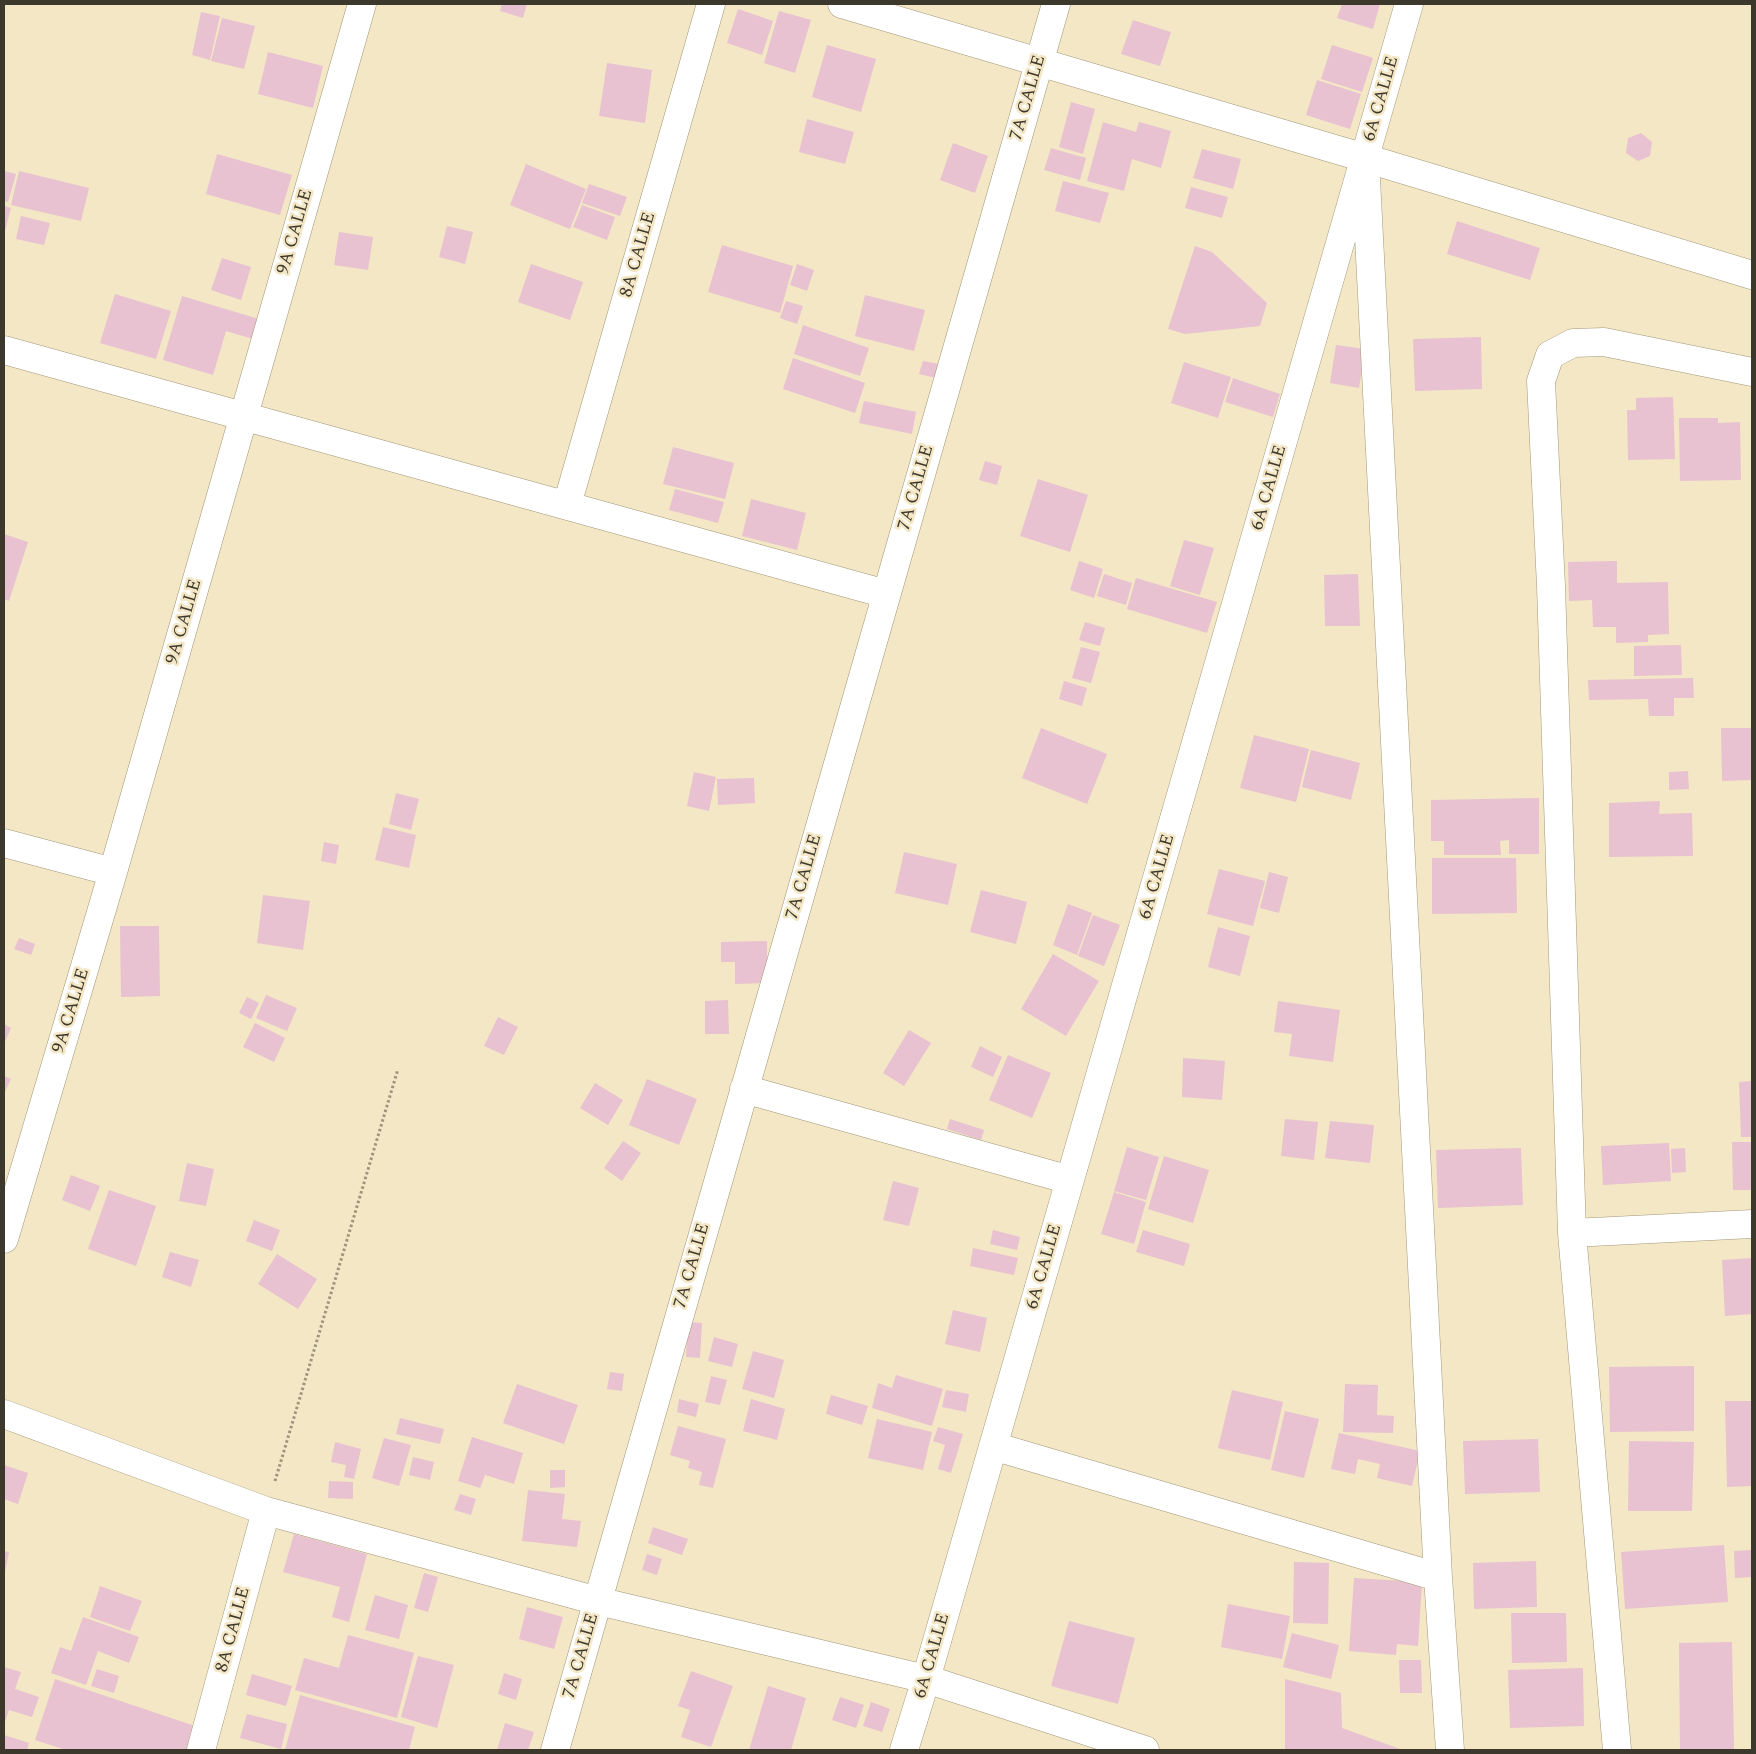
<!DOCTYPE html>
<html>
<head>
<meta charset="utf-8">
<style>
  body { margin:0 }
  #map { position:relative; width:1756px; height:1754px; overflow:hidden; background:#f3e7c6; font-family:Spectral,serif }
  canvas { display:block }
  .frame { position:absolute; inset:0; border:5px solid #3d382c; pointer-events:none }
</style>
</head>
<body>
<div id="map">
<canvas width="1756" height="1754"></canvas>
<div class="frame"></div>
</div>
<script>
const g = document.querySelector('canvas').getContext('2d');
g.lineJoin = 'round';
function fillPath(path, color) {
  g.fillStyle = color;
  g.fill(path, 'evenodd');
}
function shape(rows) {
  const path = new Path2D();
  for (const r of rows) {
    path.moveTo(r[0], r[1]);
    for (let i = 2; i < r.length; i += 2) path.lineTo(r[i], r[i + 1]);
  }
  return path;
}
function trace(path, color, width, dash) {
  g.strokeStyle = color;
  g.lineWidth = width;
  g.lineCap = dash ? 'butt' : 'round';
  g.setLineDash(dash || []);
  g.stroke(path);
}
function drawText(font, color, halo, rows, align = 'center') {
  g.font = font + ' Spectral,serif';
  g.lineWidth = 5;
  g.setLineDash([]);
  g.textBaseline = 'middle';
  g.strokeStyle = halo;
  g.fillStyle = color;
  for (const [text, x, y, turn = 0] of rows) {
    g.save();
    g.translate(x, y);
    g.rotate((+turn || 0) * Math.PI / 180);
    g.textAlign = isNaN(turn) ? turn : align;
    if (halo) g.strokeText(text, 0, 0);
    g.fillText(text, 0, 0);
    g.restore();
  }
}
fillPath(shape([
  [502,4,527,4,523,18,500,11],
  [1342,4,1380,4,1373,29,1337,18],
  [738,9,773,21,762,55,727,43],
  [779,11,811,20,795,73,764,63],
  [201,12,220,16,210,60,192,55],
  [222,18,255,26,244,69,211,61],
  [1133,20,1171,32,1160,66,1121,54],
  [827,45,876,59,861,112,812,97],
  [1332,45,1373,58,1362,92,1321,79],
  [268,52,323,66,313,108,258,94],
  [607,63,652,70,645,123,599,116],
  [1317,80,1361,94,1350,129,1306,115],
  [1071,102,1095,109,1083,154,1059,147],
  [807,119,854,132,845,164,799,152],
  [1103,122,1136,132,1139,122,1171,131,1161,168,1132,159,1124,191,1087,181],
  [1641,133,1652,142,1650,156,1638,161,1626,153,1628,138],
  [953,143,988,156,975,193,940,180],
  [1051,148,1086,158,1080,180,1044,170],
  [1202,149,1241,159,1233,189,1193,178],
  [217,154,292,175,280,215,206,194],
  [526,164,586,189,570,229,510,205],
  [4,171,16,174,8,202,4,201],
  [19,171,89,188,81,221,11,205],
  [1063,181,1109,193,1100,223,1055,211],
  [589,184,627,197,620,216,582,203],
  [1191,187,1228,197,1222,218,1185,208],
  [582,205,615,217,607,240,573,227],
  [4,206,11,208,4,235],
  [21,216,50,223,44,245,16,239],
  [1457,221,1540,248,1530,280,1447,254],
  [447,226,473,232,465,264,439,257],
  [339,232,373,237,368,270,334,265],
  [722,245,793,266,780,313,708,292],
  [1195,246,1212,252,1267,303,1260,326,1185,334,1168,329],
  [222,258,251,267,241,300,211,290],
  [531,264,583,282,570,320,518,302],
  [797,264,814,270,807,291,790,285],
  [115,294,171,311,156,359,100,343],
  [865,295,925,310,914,351,855,336],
  [182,296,259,319,253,339,226,331,213,375,163,360],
  [786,301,803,306,797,324,780,318],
  [803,325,869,348,860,376,794,354],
  [1481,337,1482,389,1415,391,1413,339],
  [1336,345,1365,349,1359,388,1330,383],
  [793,358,865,383,855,413,783,389],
  [923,361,939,364,936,378,919,374],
  [1184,362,1231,377,1218,418,1171,403],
  [1233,378,1280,394,1273,417,1225,402],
  [1673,397,1675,459,1628,460,1627,410,1636,410,1636,398],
  [864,401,916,412,912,434,859,423],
  [1679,418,1718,418,1718,423,1740,422,1741,480,1680,481],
  [673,447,734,463,725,499,663,484],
  [985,461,1002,466,997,485,979,480],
  [1038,479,1088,495,1070,552,1020,536],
  [675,489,724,502,718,523,669,510],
  [751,499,806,513,797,550,742,536],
  [4,534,28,542,9,601,4,599],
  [1184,540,1214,548,1200,595,1170,586],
  [1079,561,1103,569,1094,598,1070,590],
  [1617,561,1617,583,1668,582,1669,634,1648,635,1648,642,1616,643,1616,627,1593,627,1592,600,1569,601,1568,562],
  [1104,574,1132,583,1126,605,1097,596],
  [1358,574,1360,626,1325,626,1324,575],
  [1136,578,1217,602,1207,633,1127,609],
  [1085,622,1105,628,1100,646,1079,640],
  [1681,645,1682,675,1634,676,1634,646],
  [1081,647,1100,652,1091,683,1072,678],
  [1693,678,1694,698,1674,698,1674,716,1649,716,1648,699,1589,700,1588,680],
  [1064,681,1087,688,1082,706,1059,699],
  [1041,728,1107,754,1087,804,1022,778],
  [1721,728,1752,728,1752,780,1722,781],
  [1254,735,1309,749,1296,802,1240,788],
  [1311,750,1360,763,1351,800,1302,787],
  [1688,771,1689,789,1669,790,1669,772],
  [694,772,716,777,709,811,687,806],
  [754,778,755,803,718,805,717,779],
  [396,793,419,799,411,830,389,824],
  [1539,798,1539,854,1509,854,1509,840,1500,841,1501,855,1444,855,1444,841,1431,841,1431,800],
  [1660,801,1659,814,1692,813,1693,856,1609,857,1609,803],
  [383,827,416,835,409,868,375,860],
  [324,842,339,845,336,864,321,861],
  [904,852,957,864,948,905,895,893],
  [1432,858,1516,858,1517,913,1432,914],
  [1219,869,1265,881,1253,926,1207,914],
  [1269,872,1288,877,1279,913,1260,908],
  [981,890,1027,902,1016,944,970,932],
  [263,895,310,901,303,950,257,943],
  [1068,904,1092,913,1077,955,1053,945],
  [1093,915,1120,925,1104,966,1078,956],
  [120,926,159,926,160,996,121,997],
  [1218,927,1250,936,1240,976,1208,967],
  [19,938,35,944,31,955,14,949],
  [767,941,767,983,735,984,735,962,721,962,721,942],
  [1053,954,1099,981,1066,1036,1021,1009],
  [266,995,297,1008,287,1031,256,1018],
  [247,997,259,1003,251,1019,239,1013],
  [728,1000,729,1034,705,1034,705,1001],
  [1278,1001,1340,1010,1333,1062,1289,1056,1292,1034,1274,1032],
  [498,1017,518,1027,504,1055,484,1046],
  [255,1023,285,1038,274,1062,243,1047],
  [4,1024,11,1028,4,1044],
  [909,1030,931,1043,904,1086,883,1073],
  [980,1046,1002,1057,993,1077,971,1067],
  [1008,1055,1051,1073,1032,1118,989,1100],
  [1183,1058,1225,1061,1222,1100,1182,1097],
  [4,1076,11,1079,4,1094],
  [647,1079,697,1099,679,1145,629,1125],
  [1752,1081,1752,1137,1741,1137,1739,1082],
  [595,1083,623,1100,608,1125,580,1108],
  [950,1119,984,1130,981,1140,947,1129],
  [1285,1119,1318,1122,1314,1160,1281,1156],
  [1330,1121,1374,1125,1370,1163,1325,1158],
  [623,1141,641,1153,622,1181,604,1168],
  [1732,1142,1752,1142,1752,1190,1733,1190],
  [1669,1143,1671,1181,1603,1185,1601,1146],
  [1127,1147,1159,1157,1146,1200,1114,1191],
  [1521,1148,1523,1205,1438,1208,1436,1150],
  [1685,1148,1686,1172,1672,1173,1671,1149],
  [1164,1156,1209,1170,1193,1223,1148,1209],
  [187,1163,214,1169,206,1206,179,1201],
  [71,1175,100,1186,90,1211,62,1200],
  [893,1181,919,1188,909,1226,883,1220],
  [109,1190,156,1206,136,1266,88,1249],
  [1114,1192,1146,1202,1134,1244,1101,1234],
  [254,1220,280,1230,272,1251,246,1241],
  [993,1230,1020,1237,1017,1250,990,1244],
  [1143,1230,1190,1244,1184,1266,1136,1252],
  [973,1248,1018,1258,1014,1275,970,1266],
  [170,1252,199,1260,191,1287,162,1277],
  [277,1254,317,1279,298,1309,258,1284],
  [1752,1258,1752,1314,1725,1316,1722,1260],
  [953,1310,987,1318,980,1352,945,1344],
  [688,1322,702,1323,700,1358,686,1357],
  [714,1337,738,1344,732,1367,708,1361],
  [753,1351,784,1360,774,1398,742,1389],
  [1694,1366,1694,1431,1610,1432,1609,1367],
  [610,1372,624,1374,622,1391,607,1389],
  [896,1375,943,1389,932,1426,872,1408,878,1383,892,1388],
  [711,1376,727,1380,720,1405,705,1402],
  [517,1384,578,1405,564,1444,503,1423],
  [1345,1384,1378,1385,1377,1415,1394,1416,1393,1433,1343,1432],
  [946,1390,969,1394,966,1412,942,1407],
  [1232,1390,1283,1402,1270,1460,1218,1448],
  [831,1395,868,1406,862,1425,826,1414],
  [679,1399,699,1404,696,1417,677,1412],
  [751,1399,785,1409,777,1440,743,1431],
  [1725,1401,1752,1401,1752,1486,1727,1487],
  [1285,1411,1319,1419,1304,1478,1271,1470],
  [400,1418,444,1429,440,1444,396,1434],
  [877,1419,932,1432,923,1470,868,1458],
  [678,1426,726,1439,713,1488,699,1485,702,1472,688,1468,690,1461,670,1455],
  [938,1427,963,1434,951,1473,938,1469,945,1445,933,1441],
  [1339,1433,1420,1451,1412,1486,1377,1478,1380,1464,1358,1459,1355,1474,1331,1469],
  [472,1437,523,1453,514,1484,485,1475,480,1488,458,1481],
  [384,1438,411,1445,399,1486,372,1478],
  [1538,1439,1540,1492,1465,1494,1463,1441],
  [1629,1441,1694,1442,1692,1511,1628,1511],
  [335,1442,361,1449,354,1479,344,1477,346,1465,331,1462],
  [413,1457,434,1462,430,1480,409,1475],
  [4,1465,28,1473,18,1504,4,1499],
  [550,1470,565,1470,565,1487,550,1488],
  [329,1481,353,1482,353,1499,328,1498],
  [528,1490,565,1494,562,1519,581,1521,577,1547,522,1541],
  [460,1494,476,1499,471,1515,454,1510],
  [653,1527,688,1539,682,1555,648,1543],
  [294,1534,367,1554,349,1622,332,1617,340,1587,283,1572],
  [1724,1545,1728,1602,1625,1609,1621,1552],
  [1752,1550,1752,1577,1735,1578,1734,1551],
  [4,1551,9,1552,5,1572,4,1572],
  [647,1554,662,1559,657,1575,642,1570],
  [1536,1561,1537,1607,1474,1609,1473,1563],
  [1294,1562,1329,1563,1328,1624,1293,1623],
  [424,1573,438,1577,428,1612,414,1608],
  [1354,1578,1422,1582,1418,1646,1397,1644,1396,1655,1349,1651],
  [100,1586,142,1601,130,1631,90,1617],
  [375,1595,408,1605,399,1639,365,1630],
  [1228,1604,1290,1616,1282,1659,1221,1647],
  [527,1607,563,1617,554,1649,519,1639],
  [1511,1613,1566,1613,1567,1662,1512,1663],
  [83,1617,139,1637,129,1663,98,1651,86,1685,51,1673,60,1647,71,1651],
  [1069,1621,1135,1638,1118,1704,1051,1686],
  [1292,1633,1339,1645,1331,1679,1283,1667],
  [348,1635,414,1653,397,1718,295,1690,304,1658,339,1668],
  [1732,1642,1734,1750,1680,1750,1679,1643],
  [418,1656,454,1665,437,1728,401,1717],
  [1399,1660,1421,1660,1422,1693,1400,1693],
  [4,1667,21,1672,15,1689,39,1697,32,1717,9,1710,4,1725],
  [1583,1668,1584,1726,1510,1728,1508,1670],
  [97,1669,119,1676,114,1693,91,1686],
  [691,1671,733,1686,711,1747,681,1737,690,1710,678,1706],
  [504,1673,522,1679,516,1700,498,1694],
  [252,1674,292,1686,286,1706,246,1695],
  [55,1679,195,1726,187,1750,66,1750,35,1740],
  [1285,1679,1341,1693,1342,1728,1403,1750,1285,1750],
  [768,1686,806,1698,791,1750,749,1750],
  [300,1695,415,1727,409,1750,285,1750],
  [840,1697,864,1705,856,1728,832,1720],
  [871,1702,890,1709,882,1732,863,1726],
  [247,1714,287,1724,281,1749,240,1738],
  [505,1723,534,1732,528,1750,497,1750],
  [4,1735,29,1743,27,1750,4,1750]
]), '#e8c2d0');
const minor = shape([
  [842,4,1365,158,1752,275],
  [1366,179,1438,1577,1450,1750],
  [4,350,886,594],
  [567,505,711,4],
  [4,843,113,872],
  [744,1089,1070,1180],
  [1572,1233,1752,1224],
  [4,1239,113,872,362,4],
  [4,1414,266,1511,598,1601,926,1679,1145,1750],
  [993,1446,1438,1577],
  [201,1750,266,1511],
  [555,1750,1056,4],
  [904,1750,926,1679,1409,4],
  [1617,1750,1572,1233,1551,586,1541,381,1550,355,1573,343,1604,342,1752,372]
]);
trace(minor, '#a29779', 29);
trace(shape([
  [275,1481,398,1069]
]), '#9d947d', 3, [2.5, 2.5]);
trace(minor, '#fff', 28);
drawText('18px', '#3d382c', '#f3e7c6', [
  ["7A CALLE",1029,98,-74],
  ["6A CALLE",1382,99,-74],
  ["9A CALLE",296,232,-74],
  ["8A CALLE",639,255,-74],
  ["7A CALLE",917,488,-74],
  ["6A CALLE",1270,488,-74],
  ["9A CALLE",185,622,-74],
  ["7A CALLE",805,877,-74],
  ["6A CALLE",1158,877,-74],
  ["9A CALLE",72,1011,-73],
  ["7A CALLE",693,1266,-74],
  ["6A CALLE",1045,1267,-74],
  ["8A CALLE",234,1630,-75],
  ["7A CALLE",582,1656,-74],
  ["6A CALLE",933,1656,-74]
]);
</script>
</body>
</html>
